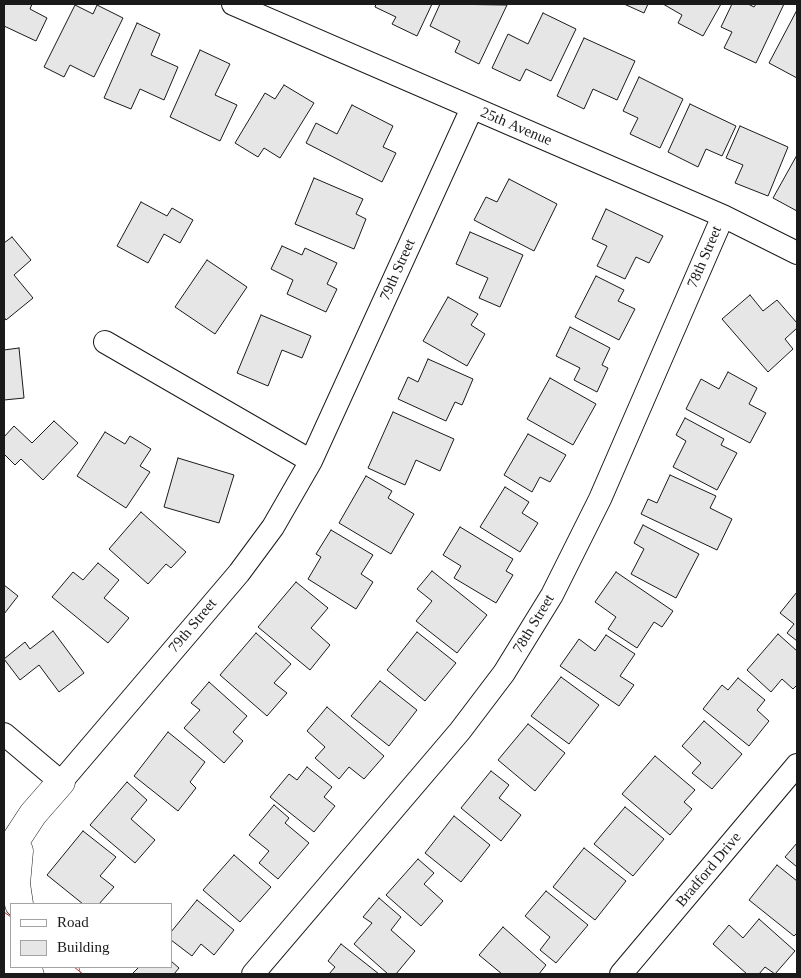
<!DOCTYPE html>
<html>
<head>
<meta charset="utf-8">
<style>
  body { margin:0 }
  #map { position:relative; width:801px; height:978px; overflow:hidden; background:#fff; font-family:"Times New Roman",serif }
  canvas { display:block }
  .frame { position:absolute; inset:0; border:5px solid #1a1a1a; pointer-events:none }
  .legend { position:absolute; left:10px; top:903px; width:162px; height:65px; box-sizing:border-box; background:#fff; border:1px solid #a3a3a3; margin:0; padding:6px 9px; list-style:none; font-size:15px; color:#1a1a1a }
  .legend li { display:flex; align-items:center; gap:10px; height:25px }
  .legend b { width:25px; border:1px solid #a3a3a3 }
</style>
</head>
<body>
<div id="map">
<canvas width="801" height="978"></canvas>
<div class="frame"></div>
<ul class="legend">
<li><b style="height:6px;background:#fff"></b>Road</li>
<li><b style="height:14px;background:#e6e6e6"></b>Building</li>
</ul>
</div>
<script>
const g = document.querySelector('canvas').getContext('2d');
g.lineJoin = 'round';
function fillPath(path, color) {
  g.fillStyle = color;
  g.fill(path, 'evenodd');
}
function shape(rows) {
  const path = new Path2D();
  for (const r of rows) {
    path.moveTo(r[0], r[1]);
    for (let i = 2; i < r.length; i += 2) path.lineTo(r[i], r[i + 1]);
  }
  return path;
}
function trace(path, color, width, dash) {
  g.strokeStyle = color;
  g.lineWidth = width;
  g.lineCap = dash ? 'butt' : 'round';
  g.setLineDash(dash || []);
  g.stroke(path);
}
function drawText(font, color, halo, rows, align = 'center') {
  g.font = font + ' "Times New Roman",serif';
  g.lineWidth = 4;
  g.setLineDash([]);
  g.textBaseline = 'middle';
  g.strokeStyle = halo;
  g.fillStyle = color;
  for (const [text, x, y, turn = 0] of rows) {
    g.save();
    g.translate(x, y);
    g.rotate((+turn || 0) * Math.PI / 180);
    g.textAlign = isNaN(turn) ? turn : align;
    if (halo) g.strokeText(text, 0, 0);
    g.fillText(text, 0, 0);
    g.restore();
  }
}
const building = shape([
  [4,4,32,4,30,9,47,18,36,41,4,26,4,4],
  [376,4,432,4,417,36,392,24,396,17,375,7,376,4],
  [440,4,507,5,479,64,455,52,460,41,430,26,440,4],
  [624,4,648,4,644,13,624,4],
  [663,4,721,4,703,36,678,23,682,15,663,4],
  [732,4,748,4,754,7,756,4,784,4,756,63,724,48,732,32,721,27,732,4],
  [75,5,93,14,97,5,123,18,94,77,70,65,64,77,44,67,75,5],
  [797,10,797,78,769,63,797,10],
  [543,13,576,29,551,81,526,69,520,81,492,68,508,34,528,44,543,13],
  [137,23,160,34,151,55,178,67,164,100,140,89,131,109,104,98,137,23],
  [584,38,635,61,617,100,593,89,584,109,557,96,584,38],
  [200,50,230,64,215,95,237,105,220,141,170,117,200,50],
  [639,77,683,99,660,148,630,134,638,118,623,111,639,77],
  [284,85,314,103,280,158,264,148,258,157,235,143,265,93,275,99,284,85],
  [690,104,736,126,722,156,706,149,698,167,668,152,690,104],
  [352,105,393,126,383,147,396,153,382,182,306,143,316,123,337,134,352,105],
  [740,126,788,147,768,196,735,183,743,165,726,158,740,126],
  [797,155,797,211,773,198,797,155],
  [314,178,363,199,356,214,366,219,354,249,295,224,314,178],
  [509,179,557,204,534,251,474,220,486,197,497,202,509,179],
  [141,202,167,216,172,208,193,220,180,243,164,234,148,263,117,246,141,202],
  [606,209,663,236,649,263,636,257,625,279,597,266,607,246,592,239,606,209],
  [470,232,523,255,500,307,479,298,488,278,456,264,470,232],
  [12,237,31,260,14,275,33,298,6,320,4,317,4,243,12,237],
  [282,246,302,255,305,248,337,263,327,284,337,289,326,312,287,294,293,280,271,269,282,246],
  [207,260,247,287,215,334,175,307,207,260],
  [596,276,624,290,618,301,635,309,619,340,575,317,596,276],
  [750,295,763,311,777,300,797,323,797,328,785,339,793,349,768,372,722,319,750,295],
  [448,297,478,314,471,325,485,334,467,366,423,341,448,297],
  [261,315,311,336,302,358,282,350,268,386,237,373,261,315],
  [570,327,610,348,602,365,608,368,597,392,574,380,580,368,556,356,570,327],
  [19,348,24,398,4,400,4,350,19,348],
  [428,359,473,379,462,405,455,402,446,421,398,399,408,377,418,382,428,359],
  [728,372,757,388,749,404,766,413,750,443,686,409,701,379,719,389,728,372],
  [550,378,596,404,573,445,527,419,550,378],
  [393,412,454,439,440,471,416,460,405,485,368,468,393,412],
  [685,418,724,439,721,445,737,453,717,490,673,467,686,441,676,435,685,418],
  [54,421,78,443,43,480,21,459,15,465,4,454,4,437,14,426,32,443,54,421],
  [105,432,125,444,130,436,151,449,140,466,150,472,126,508,77,476,105,432],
  [528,434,566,455,550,482,540,477,532,492,504,475,528,434],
  [178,458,234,475,219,523,164,507,178,458],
  [670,475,716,496,710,508,732,519,717,550,641,514,648,499,657,503,670,475],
  [366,476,392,491,388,498,414,514,391,554,339,523,366,476],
  [505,487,529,502,522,513,538,523,520,552,480,527,505,487],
  [141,512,186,552,171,568,166,564,148,584,109,549,141,512],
  [643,525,699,554,676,598,631,574,644,549,634,543,643,525],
  [460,527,513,559,506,571,513,575,496,603,454,578,461,566,443,555,460,527],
  [331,530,373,555,361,574,373,582,356,609,308,579,321,557,316,554,331,530],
  [98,563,119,580,104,598,129,618,108,643,52,597,73,572,83,580,98,563],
  [432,571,487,615,457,653,416,621,432,601,417,589,432,571],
  [616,572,673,611,662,627,654,622,637,648,608,629,616,617,595,602,616,572],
  [296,582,328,608,311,628,330,645,310,670,258,627,296,582],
  [4,585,18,596,4,614,4,585],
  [797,592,797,641,787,633,794,624,780,613,797,592],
  [53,631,84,673,59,692,39,665,20,680,4,659,25,642,30,649,53,631],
  [417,632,456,663,425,701,387,670,417,632],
  [256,633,291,664,274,683,287,693,267,716,220,675,256,633],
  [778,634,797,651,797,685,793,689,782,679,771,692,747,670,778,634],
  [606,635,635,654,620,676,634,685,619,706,560,666,579,639,595,651,606,635],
  [561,677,599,705,569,744,531,716,561,677],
  [738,678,765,700,757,710,769,721,749,746,703,709,722,685,728,690,738,678],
  [380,681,417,710,389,746,351,716,380,681],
  [209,682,247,716,233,732,243,741,224,763,184,728,200,710,191,703,209,682],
  [327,707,384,756,364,779,349,767,339,779,315,758,325,747,307,731,327,707],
  [704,721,742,754,712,789,692,773,701,763,682,746,704,721],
  [528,724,565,753,535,791,498,760,528,724],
  [168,732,205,762,190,782,196,788,178,811,134,776,168,732],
  [655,756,695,790,684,802,692,809,670,835,622,794,655,756],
  [307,767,332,787,324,797,335,806,314,832,270,797,289,774,297,780,307,767],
  [491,771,509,785,499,798,521,815,501,841,461,808,491,771],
  [127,782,147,800,131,819,155,840,135,863,90,825,127,782],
  [274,805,289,818,285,823,309,843,278,879,259,863,269,851,249,835,274,805],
  [625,807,664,839,633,876,594,844,625,807],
  [454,816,490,845,461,882,425,853,454,816],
  [83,831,116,857,100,876,114,887,99,904,83,904,47,875,83,831],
  [797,843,797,867,785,857,797,843],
  [584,848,626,881,595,920,553,887,584,848],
  [234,855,271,887,240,922,203,890,234,855],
  [418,859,434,873,424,884,443,901,421,926,386,895,418,859],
  [777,865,797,881,797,933,794,936,749,900,777,865],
  [546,891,588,925,556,963,540,950,550,937,525,916,546,891],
  [379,898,401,917,391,930,415,951,396,974,388,974,354,944,372,923,363,917,379,898],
  [197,900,234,930,214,955,201,944,192,956,171,940,171,932,197,900],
  [759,919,795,951,775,974,765,967,759,974,747,974,713,944,729,925,743,938,759,919],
  [503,927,546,965,539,974,502,974,479,955,503,927],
  [341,944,379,974,329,974,335,967,328,961,341,944],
  [171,961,179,968,174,974,132,974,139,967,171,967,171,961]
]);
fillPath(building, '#e6e6e6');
trace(building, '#1a1a1a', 1);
const street = shape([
  [233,4,723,216,797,253],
  [105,342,311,461],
  [4,734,61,782,239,573,273,527,311,461,472,108],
  [253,974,460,731,504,673,552,595,600,499,723,216],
  [621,974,797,765]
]);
const secondary = shape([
  [19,851,16,884,19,904],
  [4,872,6,856,10,849,33,814,61,782],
  [57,967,66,974]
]);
trace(street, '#1a1a1a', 24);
trace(secondary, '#1a1a1a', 29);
trace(street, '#fff', 22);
trace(secondary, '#fff', 28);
trace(shape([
  [4,912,11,917],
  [74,967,83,974]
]), '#c62828', 1, [18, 4, 2.5, 4]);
drawText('15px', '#1a1a1a', '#fff', [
  ["25th Avenue",516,127,23],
  ["78th Street",705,257,-67],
  ["79th Street",398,270,-66],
  ["78th Street",534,624,-59],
  ["79th Street",193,626,-50],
  ["Bradford Drive",709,870,-50]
]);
</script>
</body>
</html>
